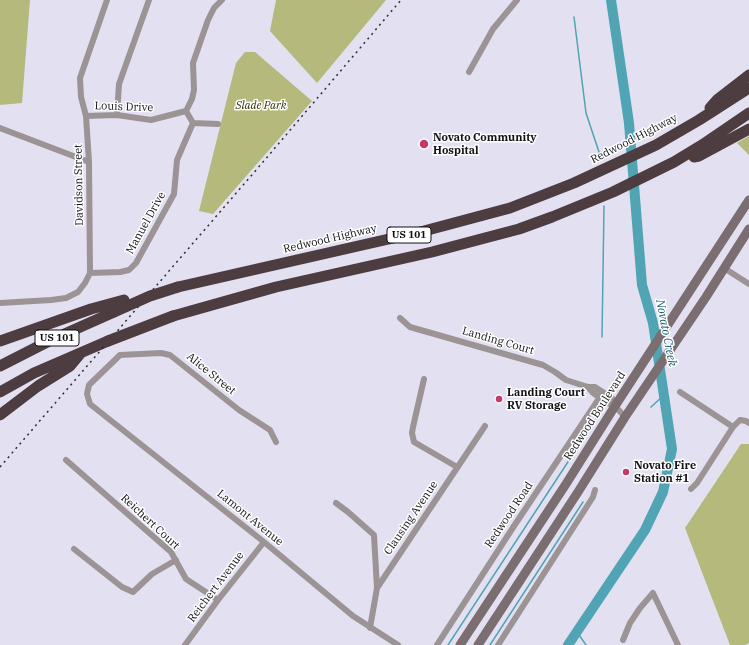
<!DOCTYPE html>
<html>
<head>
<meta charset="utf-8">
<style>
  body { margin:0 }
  canvas { display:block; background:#e2e0f1 }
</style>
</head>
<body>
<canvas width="749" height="645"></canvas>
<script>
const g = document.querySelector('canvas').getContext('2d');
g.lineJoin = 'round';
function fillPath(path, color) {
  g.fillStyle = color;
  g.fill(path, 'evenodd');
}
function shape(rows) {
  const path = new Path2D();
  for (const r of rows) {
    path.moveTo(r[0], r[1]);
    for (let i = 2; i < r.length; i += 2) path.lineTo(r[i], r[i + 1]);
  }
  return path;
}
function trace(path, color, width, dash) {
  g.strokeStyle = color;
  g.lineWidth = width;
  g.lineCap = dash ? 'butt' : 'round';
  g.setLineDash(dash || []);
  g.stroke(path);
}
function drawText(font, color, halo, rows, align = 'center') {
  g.font = font + ' "IBM Plex Serif",serif';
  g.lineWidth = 3;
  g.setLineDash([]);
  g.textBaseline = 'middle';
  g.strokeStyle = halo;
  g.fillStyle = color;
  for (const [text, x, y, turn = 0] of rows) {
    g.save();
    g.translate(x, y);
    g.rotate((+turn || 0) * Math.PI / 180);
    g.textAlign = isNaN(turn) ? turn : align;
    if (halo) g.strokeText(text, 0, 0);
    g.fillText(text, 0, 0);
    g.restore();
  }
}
fillPath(shape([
  [0,0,30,0,22,103,0,105],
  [276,0,386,0,317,83,270,31],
  [245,52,255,52,312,101,213,214,199,211,236,63],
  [749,136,749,155,737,143],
  [741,444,749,444,749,643,745,645,730,645,685,528]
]), '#b5b97b');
trace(shape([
  [574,17,586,113,601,158],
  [602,337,604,206],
  [651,407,664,395],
  [577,632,586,645],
  [448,645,602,410],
  [490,645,583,502]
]), '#50a4b4', 1.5);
trace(shape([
  [568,645,645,530,663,492,672,449,653,323,642,285,629,123,611,0]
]), '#50a4b4', 10);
trace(shape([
  [469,72,493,29,517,0],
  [117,115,119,84,149,0],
  [86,116,117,115,151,120,186,111,192,99,194,90,193,63,208,20,214,8,222,0],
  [193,123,218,124],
  [0,128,89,162],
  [724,268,749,284],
  [90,273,120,272,129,270,136,263,174,194,177,160,193,123,186,111],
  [0,303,51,300,66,298,78,292,85,283,90,273,89,162,86,116,81,97,80,78,107,0],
  [400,318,410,327,543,365,555,372,566,380,588,387,595,387,612,398,615,406,625,417],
  [424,379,413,427,412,433,414,442,457,467],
  [588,387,592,392,607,403,615,406],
  [680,392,733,427],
  [276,442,270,430,239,410,170,355,161,353,120,355,89,385,87,394,90,404,264,542,353,616,398,645],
  [66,460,171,552,186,579,218,600],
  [691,489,697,483,733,427,740,420,746,421,749,423],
  [336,503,348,512,374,535,377,588],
  [74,549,122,587,133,592,152,574,176,560],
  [370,628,377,588,485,426],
  [623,640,630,623,640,608,653,593,678,645],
  [185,645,218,600,264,542],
  [437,645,514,526,600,397],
  [498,645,593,497,595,490]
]), '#9c9395', 6);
trace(shape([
  [460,645,566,484,615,406,749,200],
  [478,645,578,492,625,417,706,297,749,229]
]), '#7a6e70', 9);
trace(shape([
  [710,108,718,99,749,75],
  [694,157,699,156,749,129],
  [178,287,424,231,510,208,574,183,656,145,699,120,749,88],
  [173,316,276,287,432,252,519,229,552,217,613,192,674,162,702,145,749,113],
  [0,341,91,309,124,300],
  [0,366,51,340,114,312],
  [0,392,34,373,108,341],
  [0,415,38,386,70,366,80,354]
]), '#4d3d41', 11);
trace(shape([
  [0,467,257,169,401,0]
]), '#2c2b31', 1.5, [2, 4]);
trace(shape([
  [114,312,150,296,178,287],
  [108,341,173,316]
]), '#4d3d41', 11);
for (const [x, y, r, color] of [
  [424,144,5,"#c4386a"],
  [499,399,4,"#c4386a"],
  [626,472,4,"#c4386a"]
]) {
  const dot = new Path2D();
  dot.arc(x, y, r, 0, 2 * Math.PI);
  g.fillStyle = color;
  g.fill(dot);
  trace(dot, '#fff', 1.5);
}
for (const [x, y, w] of [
  [409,235,44],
  [57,338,44]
]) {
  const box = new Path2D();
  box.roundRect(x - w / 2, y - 8, w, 16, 3);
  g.fillStyle = '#fff';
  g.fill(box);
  trace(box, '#121116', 1);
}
drawText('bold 10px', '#121116', null, [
  ["US 101",409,235],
  ["US 101",57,338]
]);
drawText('italic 11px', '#303100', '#fff', [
  ["Slade Park",261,106]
]);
drawText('11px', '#121116', '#fff', [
  ["Louis Drive",124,107,2],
  ["Redwood Highway",634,139,-27],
  ["Davidson Street",79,185,-91],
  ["Manuel Drive",146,223,-61],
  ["Redwood Highway",330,239,-13],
  ["Landing Court",498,341,16],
  ["Alice Street",211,374,39],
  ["Redwood Boulevard",595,416,-57],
  ["Redwood Road",509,515,-56],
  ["Lamont Avenue",250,518,39],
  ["Clausing Avenue",411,518,-56],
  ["Reichert Court",150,522,43],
  ["Reichert Avenue",216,587,-53]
]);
drawText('bold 11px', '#121116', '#fff', [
  ["Novato Community",433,138],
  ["Hospital",433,151],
  ["Landing Court",507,393],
  ["RV Storage",507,406],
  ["Novato Fire",634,466],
  ["Station #1",634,479]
], 'left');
drawText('italic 12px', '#155c68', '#fff', [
  ["Novato Creek",666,333,79]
]);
</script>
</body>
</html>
